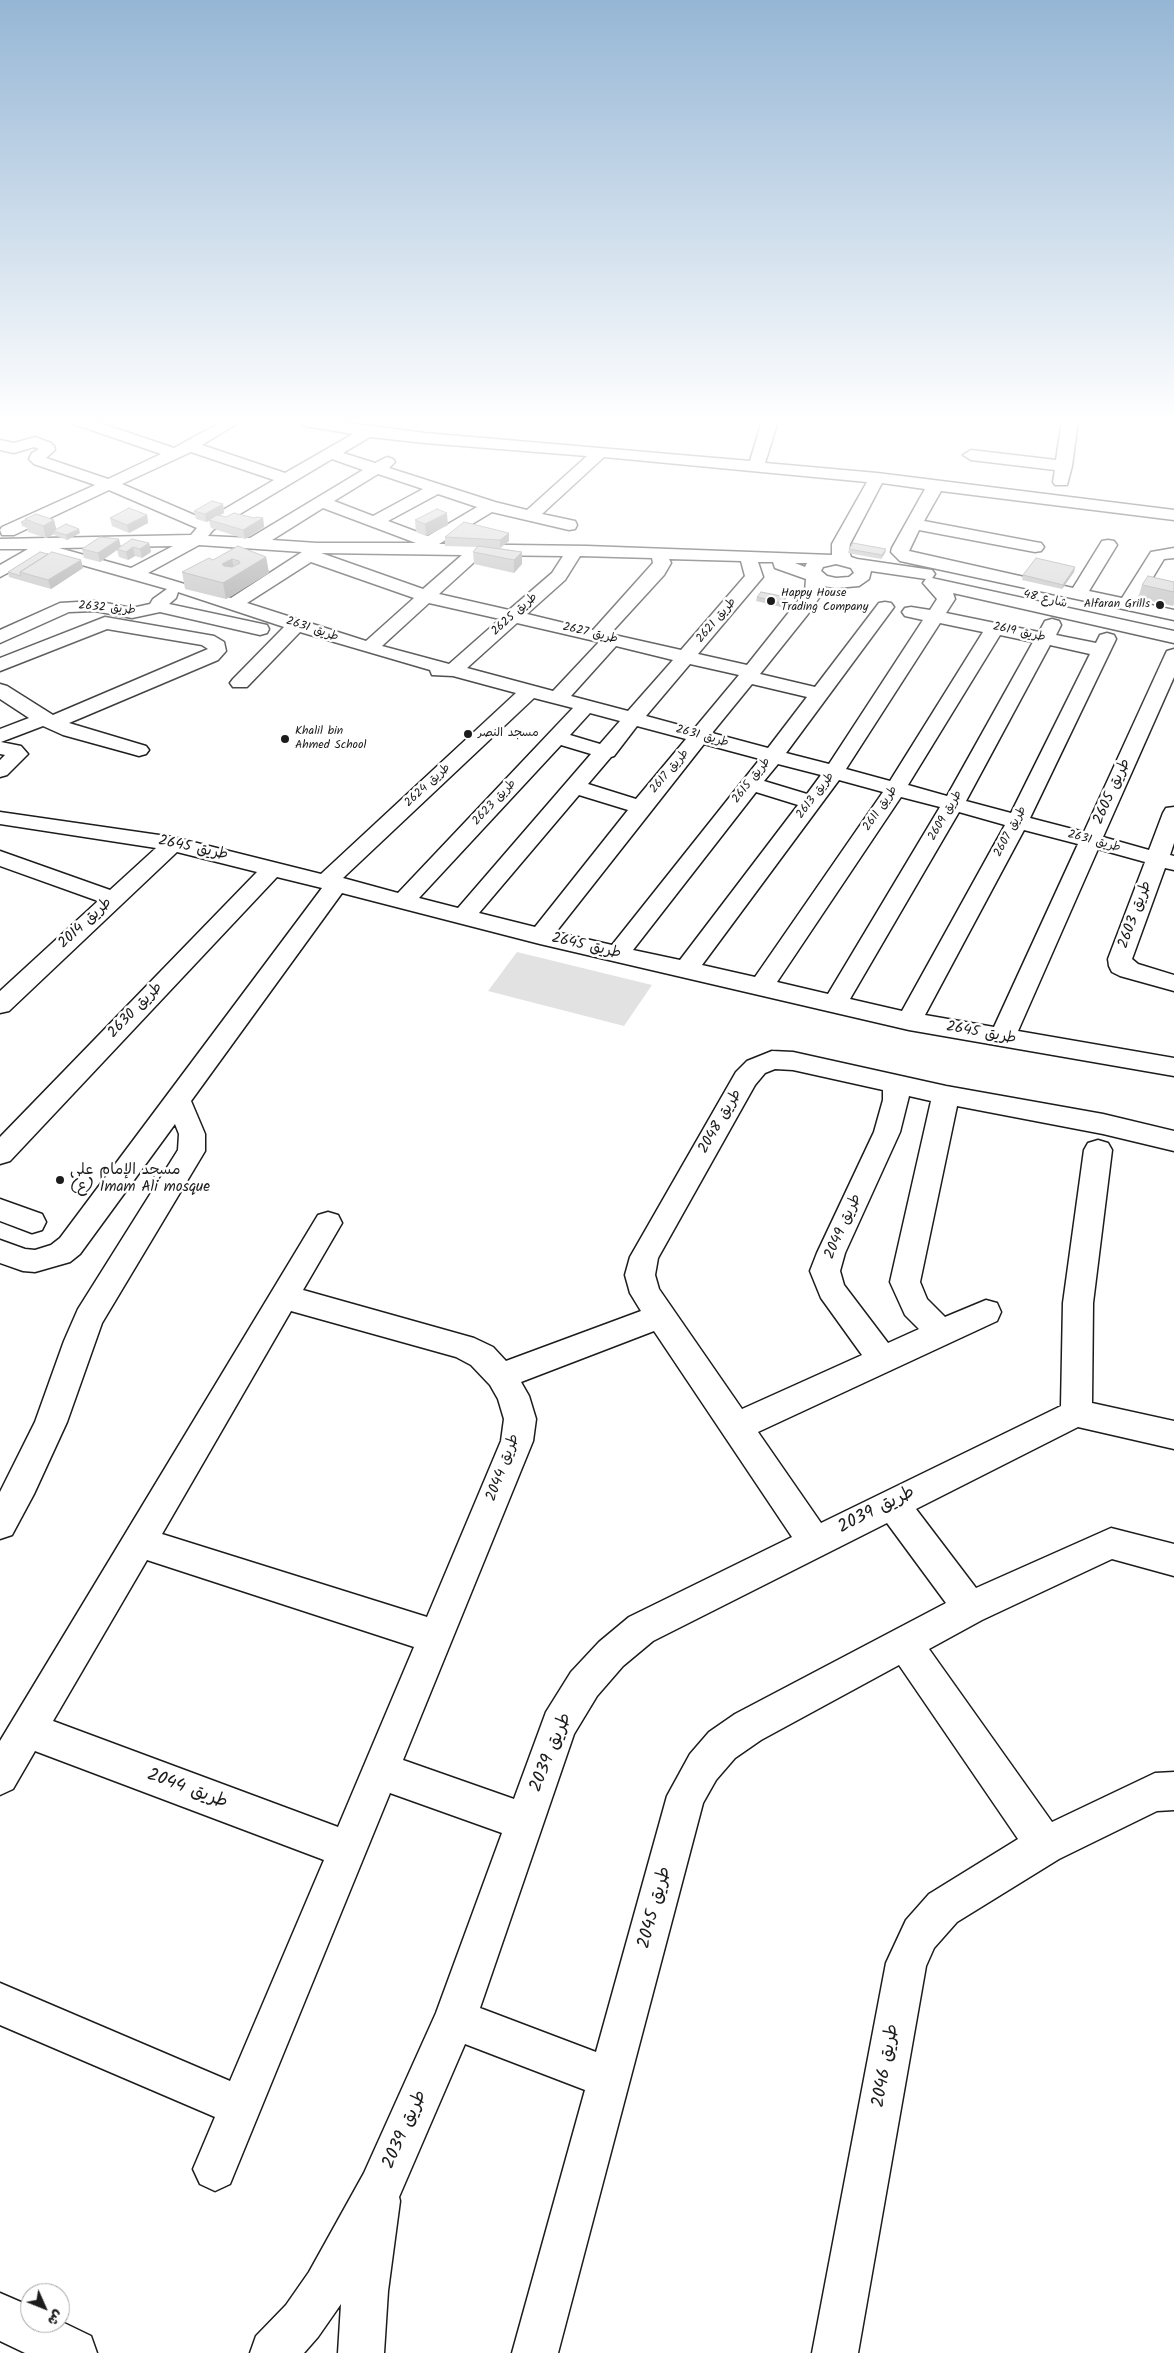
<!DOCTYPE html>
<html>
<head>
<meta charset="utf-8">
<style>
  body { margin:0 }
  #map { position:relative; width:1174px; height:2353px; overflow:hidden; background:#fff; font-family:Kalam,"Playpen Sans Arabic",sans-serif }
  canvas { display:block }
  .north { position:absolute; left:20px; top:2283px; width:50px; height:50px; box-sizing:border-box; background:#fff; border:1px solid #a4a4a4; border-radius:50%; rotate:134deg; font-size:14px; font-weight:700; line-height:20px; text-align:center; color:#1c1c1c }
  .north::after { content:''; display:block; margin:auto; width:18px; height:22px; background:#1c1c1c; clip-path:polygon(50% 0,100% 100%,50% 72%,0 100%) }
</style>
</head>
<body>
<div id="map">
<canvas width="1174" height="2353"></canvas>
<div class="north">ش</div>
</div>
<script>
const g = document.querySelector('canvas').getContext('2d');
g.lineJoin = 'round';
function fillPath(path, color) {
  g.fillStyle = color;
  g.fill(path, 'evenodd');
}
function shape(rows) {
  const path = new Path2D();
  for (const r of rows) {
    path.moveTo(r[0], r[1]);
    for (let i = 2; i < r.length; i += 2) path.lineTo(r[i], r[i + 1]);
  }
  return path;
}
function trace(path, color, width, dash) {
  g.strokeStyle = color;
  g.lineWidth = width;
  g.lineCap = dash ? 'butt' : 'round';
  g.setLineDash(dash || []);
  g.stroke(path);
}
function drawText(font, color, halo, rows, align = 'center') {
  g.font = font + ' Kalam,"Playpen Sans Arabic",sans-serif';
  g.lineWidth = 5;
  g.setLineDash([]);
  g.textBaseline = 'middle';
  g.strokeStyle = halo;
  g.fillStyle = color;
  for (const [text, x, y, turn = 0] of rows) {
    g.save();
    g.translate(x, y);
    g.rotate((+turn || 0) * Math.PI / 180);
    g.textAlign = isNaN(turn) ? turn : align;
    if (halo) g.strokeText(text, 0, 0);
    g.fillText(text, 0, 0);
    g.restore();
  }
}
fillPath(shape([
  [517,952,652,985,624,1026,488,991]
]), '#e2e2e2');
const minor = shape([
  [72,421,94,421,174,448,223,421,241,421,202,445,285,473,353,434,305,426,298,421,332,421,425,433,750,461,762,421,778,421,765,463,877,473,1174,510,1174,520,941,491,924,521,1035,542,1041,543,1044,547,1041,551,1035,552,919,530,909,551,1073,588,1102,541,1108,540,1114,541,1117,545,1089,591,1122,598,1151,552,1174,548,1174,558,1164,559,1138,602,1174,610,1174,620,900,561,891,552,892,548,925,489,882,483,850,544,849,551,851,557,857,559,932,570,935,574,932,578,936,579,1174,631,1174,643,953,593,955,599,946,613,1039,632,1045,621,1052,619,1059,621,1061,625,1056,635,1096,643,1100,635,1107,633,1114,635,1116,639,1030,818,1084,832,1165,655,1167,651,1174,649,1174,677,1103,837,1149,850,1163,813,1166,808,1174,807,1174,843,1170,855,1174,856,1174,870,1165,868,1132,959,1138,964,1174,975,1174,991,1120,976,1112,972,1109,966,1108,959,1145,862,1098,849,1018,1031,1174,1058,1174,1076,909,1030,540,944,342,893,191,1101,205,1134,205,1151,102,1323,67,1422,34,1494,12,1535,0,1539,0,1492,35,1422,64,1341,78,1309,178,1150,179,1134,175,1124,80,1254,70,1262,35,1272,23,1271,0,1263,0,1240,25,1249,35,1250,51,1245,60,1238,322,888,277,877,10,1161,0,1164,0,1137,257,872,177,852,9,1011,0,1013,0,991,98,901,0,866,0,851,110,890,156,848,0,824,0,812,173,837,321,874,516,693,453,676,432,675,430,670,300,632,247,687,233,687,230,683,233,679,284,627,178,592,176,598,169,604,267,625,269,629,267,633,260,635,160,612,132,618,95,611,69,612,0,643,0,630,60,603,95,601,132,608,150,604,153,599,167,589,43,554,0,577,0,565,28,549,0,549,0,539,191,535,197,528,109,490,14,535,2,535,0,530,2,527,95,485,34,464,29,459,32,453,39,449,34,447,14,453,0,450,0,440,14,443,35,437,40,439,51,443,54,446,55,450,46,458,108,479,161,454,74,424,72,421],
  [370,437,425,443,587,456,527,510,495,502,389,468,395,462,393,459,387,457,375,463,343,453,370,437],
  [191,452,274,480,206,520,122,484,191,452],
  [604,457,867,482,832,544,832,555,587,546,439,544,492,512,569,530,575,529,577,525,575,521,542,514,604,457],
  [332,459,363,470,250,538,208,536,213,530,332,459],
  [378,474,423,489,373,516,334,501,378,474],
  [438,494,477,507,428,536,388,521,438,494],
  [323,508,416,543,317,543,272,540,323,508],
  [199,545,302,552,231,598,148,573,199,545],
  [173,546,131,568,59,548,173,546],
  [321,553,462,555,423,589,321,553],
  [482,555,563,556,552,573,509,610,439,594,482,555],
  [580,556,652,558,653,563,593,630,527,614,565,580,580,556],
  [669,559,741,561,745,576,681,650,610,634,664,575,671,563,669,559],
  [311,562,414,598,366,641,247,603,311,562],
  [758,562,773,562,775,568,806,579,805,592,747,665,698,654,763,577,758,562],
  [795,563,807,563,805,567,795,563],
  [836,564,851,568,854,573,849,577,836,578,827,576,821,571,823,567,836,564],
  [871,571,926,579,923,583,937,599,930,610,911,607,905,608,902,612,905,616,923,620,829,764,786,753,894,607,891,603,885,602,879,603,815,687,760,674,808,614,823,592,823,586,836,588,859,586,869,579,871,571],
  [429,603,500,619,449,664,382,646,429,603],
  [517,623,599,642,553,691,467,668,517,623],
  [940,623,983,632,890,781,846,769,940,623],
  [1000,635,1033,642,947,796,908,785,1000,635],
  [1050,645,1090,654,1011,813,966,801,1050,645],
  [616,646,673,660,628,711,571,696,616,646],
  [690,664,739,675,694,729,646,716,690,664],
  [752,684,807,697,768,748,712,733,752,684],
  [534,698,573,708,398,893,343,878,534,698],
  [590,713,620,721,600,744,570,735,590,713],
  [637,726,686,739,636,799,588,784,611,757,614,756,637,726],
  [704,744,760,759,612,945,556,932,704,744],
  [561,745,591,754,458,908,419,898,561,745],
  [778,764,821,775,807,794,764,781,778,764],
  [839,780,883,792,755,977,702,965,839,780],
  [756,792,798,805,680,960,633,950,756,792],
  [579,795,628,810,535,927,479,913,579,795],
  [901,797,940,807,828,994,777,982,901,797],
  [959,812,1005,825,902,1011,850,999,959,812],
  [1024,830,1078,844,994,1027,925,1015,1024,830],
  [1062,421,1078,421,1072,466,1067,485,1055,485,1053,482,1055,470,971,460,963,455,971,450,1056,460,1062,421],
  [105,617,214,636,224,642,226,651,218,660,69,723,146,746,149,750,146,754,139,756,132,754,63,735,43,726,1,742,21,746,28,754,7,775,0,777,0,760,5,755,0,754,0,729,29,718,0,699,0,684,7,686,53,715,208,649,202,645,107,629,0,671,0,658,105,617],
  [772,1051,793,1052,946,1086,1103,1114,1174,1131,1174,1151,1103,1134,957,1106,920,1282,927,1299,945,1317,986,1300,997,1303,1001,1312,997,1321,758,1432,821,1523,1061,1406,1063,1303,1084,1150,1088,1143,1098,1140,1108,1143,1112,1150,1093,1303,1092,1403,1174,1421,1174,1449,1078,1427,916,1509,976,1588,1111,1528,1174,1544,1174,1576,1112,1559,982,1620,929,1649,1052,1822,1155,1773,1174,1772,1174,1810,1157,1811,1059,1859,957,1922,934,1948,926,1966,858,2353,812,2353,886,1963,906,1920,929,1894,1018,1839,899,1665,761,1740,735,1758,716,1780,703,1803,558,2353,512,2353,585,2090,465,2044,399,2197,400,2201,388,2291,384,2353,338,2353,341,2304,318,2337,304,2353,250,2353,256,2336,286,2305,309,2272,364,2173,436,2013,502,1833,390,1793,230,2184,215,2191,200,2184,193,2169,215,2117,0,2025,0,1983,230,2081,324,1860,35,1751,13,1789,0,1795,0,1741,318,1215,328,1212,338,1215,342,1223,303,1290,474,1338,493,1347,506,1361,641,1311,630,1293,625,1275,630,1257,736,1072,747,1061,772,1051],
  [775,1069,793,1070,883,1090,883,1100,874,1132,817,1253,810,1271,821,1298,862,1355,742,1409,659,1289,655,1275,658,1258,755,1085,765,1073,775,1069],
  [909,1096,931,1101,890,1282,905,1315,919,1329,888,1343,844,1285,840,1271,845,1253,900,1132,909,1096],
  [291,1311,456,1357,471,1365,490,1385,498,1399,504,1419,501,1441,427,1617,162,1534,291,1311],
  [654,1331,792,1537,629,1617,599,1642,571,1672,546,1712,514,1799,403,1760,533,1441,536,1419,529,1396,521,1382,654,1331],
  [887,1523,946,1603,735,1714,709,1732,690,1754,667,1796,596,2052,480,2008,574,1734,597,1696,623,1666,653,1641,887,1523],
  [147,1560,414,1647,338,1827,53,1721,147,1560],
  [0,1199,42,1214,46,1222,42,1230,32,1233,0,1221,0,1199],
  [0,2293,30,2306,30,2323,60,2321,91,2336,97,2353,25,2353,0,2341,0,2293]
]);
trace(minor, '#1c1c1c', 3);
fillPath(minor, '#fff');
fillPath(shape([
  [223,504,224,513,219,515,226,517,263,518,264,527,245,539,211,528,209,521,206,522,196,519,194,511],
  [147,515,148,523,129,533,112,526,110,518],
  [25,520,54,520,56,529,80,533,67,540,54,535,54,534,46,538,28,532,27,528,22,526,21,522],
  [415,520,448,525,426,536,416,532],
  [509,533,509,541,500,548,522,552,522,564,514,573,474,564,473,552,477,547,445,546,445,537],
  [149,543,151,552,142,558,135,556,128,560,119,557,117,550,100,562,84,558,82,549],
  [849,549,886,549,885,553,881,559,848,553],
  [48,554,81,560,83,568,51,589,9,577,8,572],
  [266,557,269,573,226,599,185,589,182,572,213,560],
  [1075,567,1074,572,1062,589,1022,580,1023,575],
  [1174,582,1174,604,1173,606,1138,598,1142,585],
  [757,597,786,602,781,607,756,601]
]), '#b1b1b1');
fillPath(shape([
  [223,504,224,513,206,522,205,514],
  [447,513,448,525,426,536,425,524],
  [147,515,148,523,129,533,127,525],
  [263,518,264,527,245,539,243,530],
  [54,520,57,532,53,531,54,534,46,538,43,526],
  [79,529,80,533,67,540,66,535],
  [509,533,509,541,500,548,500,540],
  [119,539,121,547,100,562,98,553],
  [149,543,151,552,142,558,140,549],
  [133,547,135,556,128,560,126,552],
  [886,549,885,553,881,559,882,555],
  [522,552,522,564,514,573,514,560],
  [266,557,269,573,226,599,223,583,228,579,222,564,232,559,235,575],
  [81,560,83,568,51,589,48,580],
  [1075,567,1074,572,1062,589,1063,585],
  [786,597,786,602,781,607,782,603]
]), '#909090');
const building = shape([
  [212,501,223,504,205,514,194,511,212,501],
  [129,508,147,515,127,525,110,518,129,508],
  [437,509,447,513,425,524,415,520,437,509],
  [234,513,254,518,257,517,263,518,243,530,209,520,217,515,226,517,234,513],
  [36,514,54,520,43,526,25,519,36,514],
  [25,520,26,524,21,522,25,520],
  [464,522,509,533,500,540,445,537,464,522],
  [66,524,79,529,66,535,53,531,66,524],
  [100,537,119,539,98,553,82,549,100,537],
  [132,539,149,543,140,549,133,547,126,552,117,549,132,539],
  [853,543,886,549,882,555,849,549,853,543],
  [238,546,266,557,223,583,182,572,209,558,213,560,238,546],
  [232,559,239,561,240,563,232,567,224,566,222,564,232,559],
  [478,546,522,552,514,560,473,552,478,546],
  [40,552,48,554,20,572,21,576,8,572,40,552],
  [52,552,81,560,48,580,20,572,52,552],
  [1036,558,1075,567,1063,585,1023,575,1036,558],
  [1148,576,1174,582,1174,592,1142,585,1148,576],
  [761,592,786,597,782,603,757,597,761,592]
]);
fillPath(building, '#cecece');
trace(building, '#909090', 1);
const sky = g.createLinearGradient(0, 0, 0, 751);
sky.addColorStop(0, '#95b6d5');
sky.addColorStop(0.56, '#fff');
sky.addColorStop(1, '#ffffff00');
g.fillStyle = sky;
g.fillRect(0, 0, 1174, 751);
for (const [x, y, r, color] of [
  [771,601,5,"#1c1c1c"],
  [1160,605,5,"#1c1c1c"],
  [468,734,5,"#1c1c1c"],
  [285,739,5,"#1c1c1c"],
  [60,1180,5,"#1c1c1c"]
]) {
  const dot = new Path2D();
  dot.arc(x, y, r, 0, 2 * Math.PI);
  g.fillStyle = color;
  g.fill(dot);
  trace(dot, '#fff', 2);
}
drawText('12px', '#1c1c1c', '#fff', [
  ["Happy House",781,594],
  ["Trading Company",781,608],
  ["Alfaran Grills",1150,605,"right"],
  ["Khalil bin",295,732],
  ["Ahmed School",295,746],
  ["مسجد النصر",478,734]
], 'left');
drawText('12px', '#1c1c1c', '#fff', [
  ["شارع 48",1045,600,13],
  ["طريق 2632",107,609,5],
  ["طريق 2625",515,615,-42],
  ["طريق 2621",717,621,-50],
  ["طريق 2631",312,630,18],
  ["طريق 2619",1019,633,12],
  ["طريق 2627",590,634,13],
  ["طريق 2631",702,737,15],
  ["طريق 2617",670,772,-50],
  ["طريق 2615",752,781,-52],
  ["طريق 2624",428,786,-43],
  ["طريق 2613",816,796,-53],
  ["طريق 2623",495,803,-47],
  ["طريق 2611",881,809,-56],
  ["طريق 2609",946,816,-60],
  ["طريق 2607",1011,832,-62],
  ["طريق 2631",1094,842,15]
]);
drawText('15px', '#1c1c1c', '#fff', [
  ["طريق 2605",1113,792,-66],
  ["طريق 2645",193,849,12],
  ["طريق 2603",1136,915,-70],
  ["طريق 2014",86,924,-43],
  ["طريق 2645",586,947,13],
  ["طريق 2630",136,1011,-46],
  ["طريق 2645",981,1034,10],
  ["طريق 2048",721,1122,-60],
  ["طريق 2049",844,1227,-66],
  ["طريق 2044",504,1468,-70]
]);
drawText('15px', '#1c1c1c', '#fff', [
  ["مسجد الإمام علي",70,1171],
  ["(ع) Imam Ali mosque",70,1188]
], 'left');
drawText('18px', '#1c1c1c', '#fff', [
  ["طريق 2039",877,1511,-27],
  ["طريق 2039",552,1753,-68],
  ["طريق 2044",187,1790,20],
  ["طريق 2045",656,1908,-75],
  ["طريق 2046",887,2066,-80],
  ["طريق 2039",406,2130,-66]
]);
</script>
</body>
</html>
